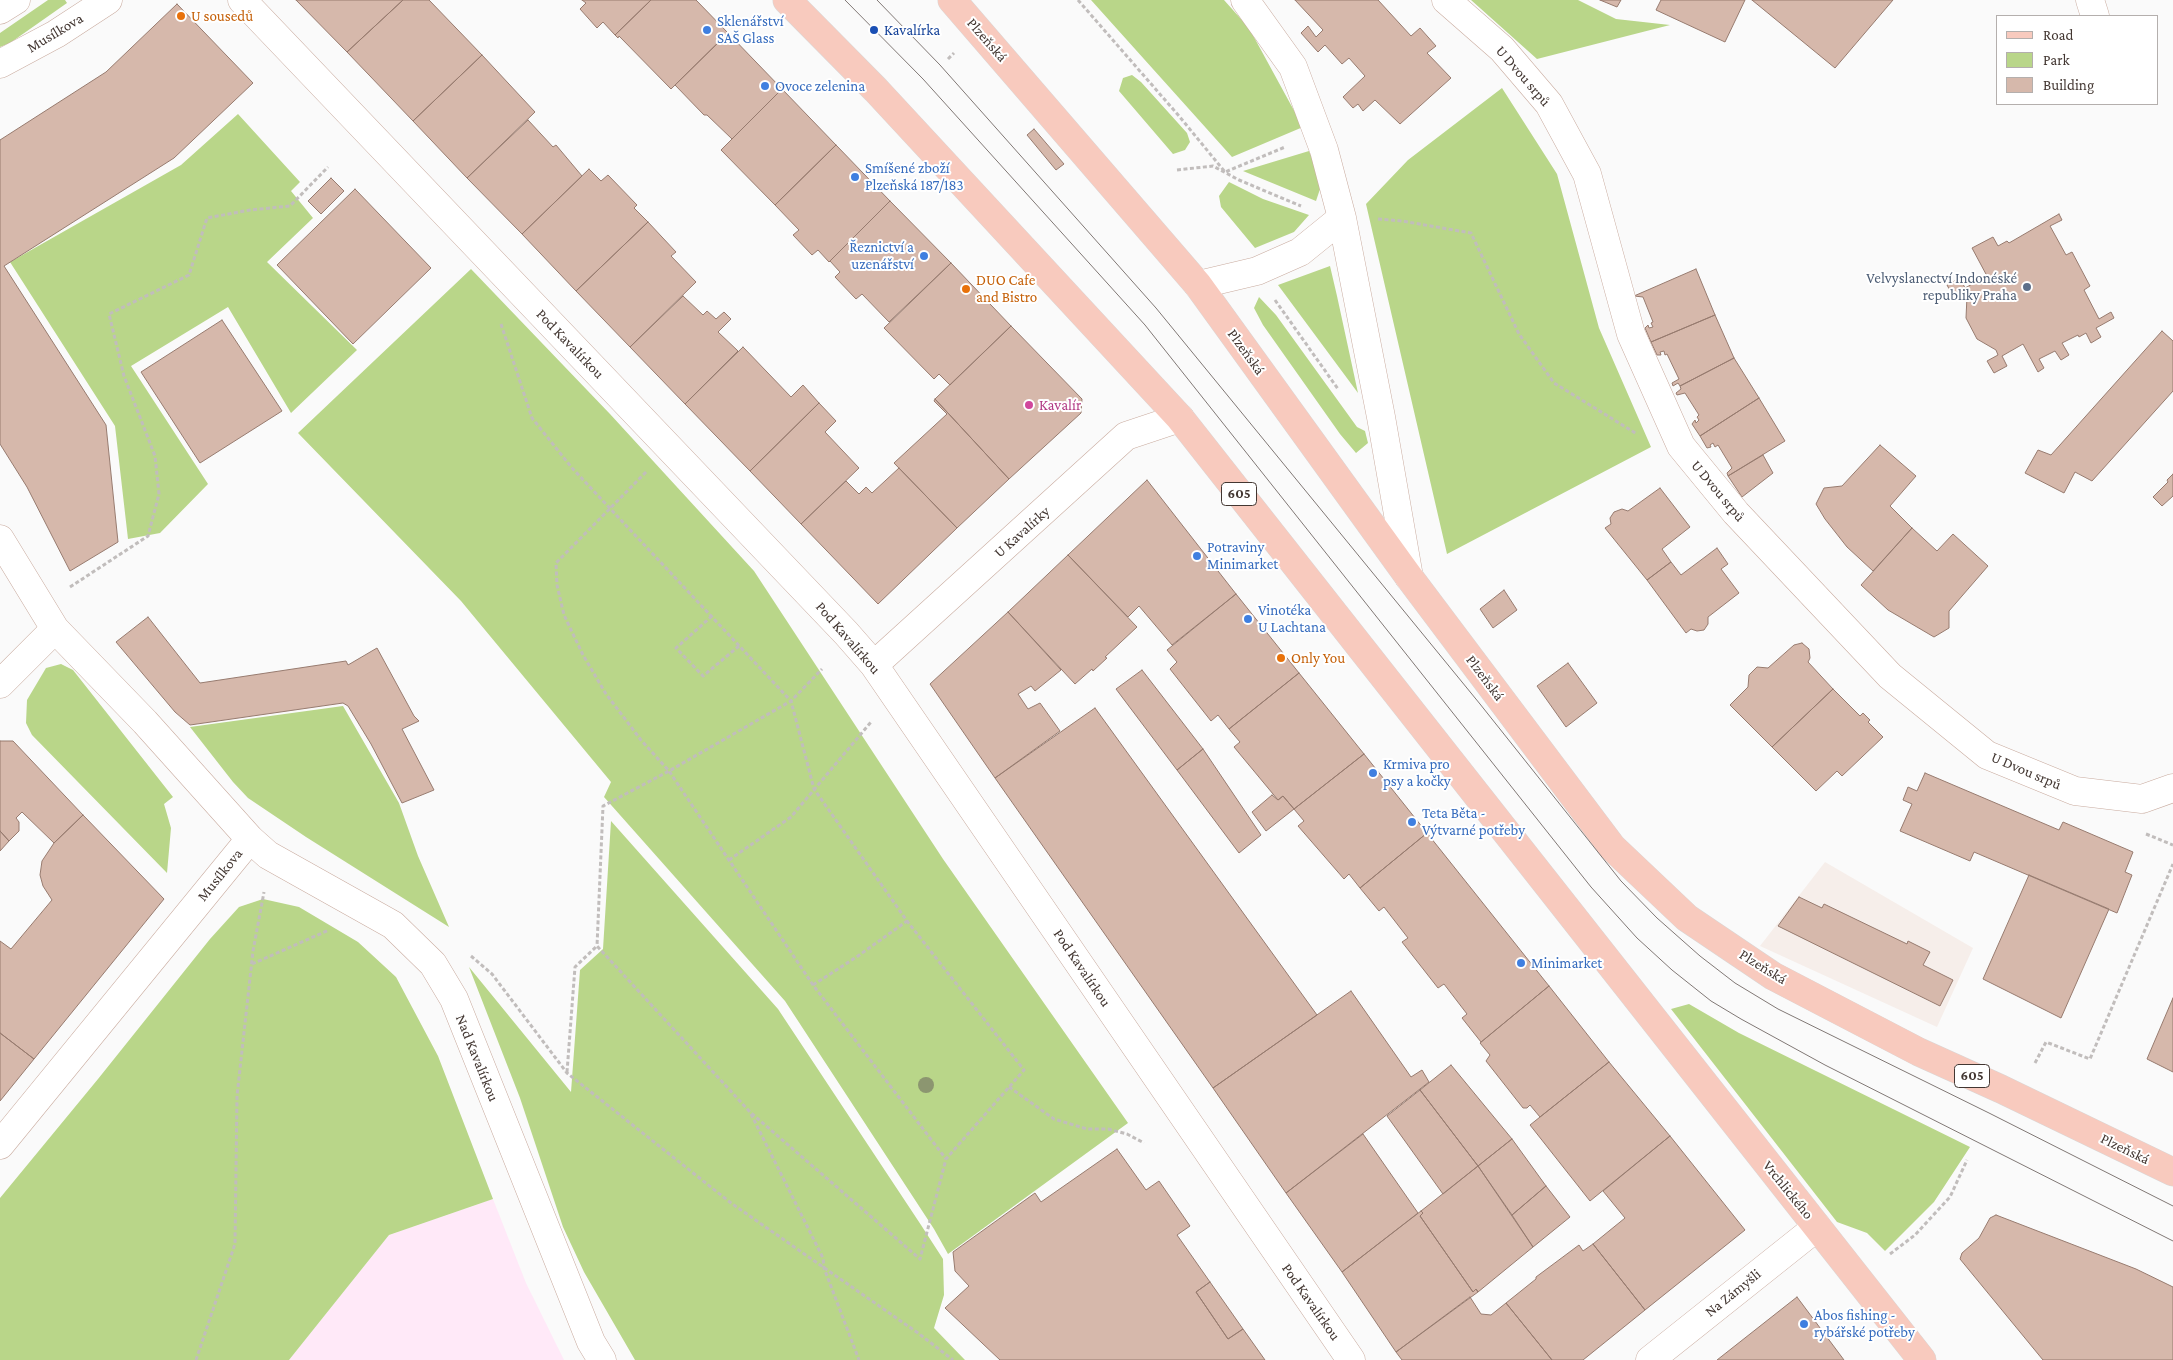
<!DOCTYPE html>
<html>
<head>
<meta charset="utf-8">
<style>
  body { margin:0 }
  #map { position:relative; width:2173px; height:1360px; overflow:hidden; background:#fafafa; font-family:"Crimson Pro",serif }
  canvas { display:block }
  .legend { position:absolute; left:1996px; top:15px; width:162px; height:90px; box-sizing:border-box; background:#fff; border:1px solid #b4afad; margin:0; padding:6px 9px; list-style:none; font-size:15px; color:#433732 }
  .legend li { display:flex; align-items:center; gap:10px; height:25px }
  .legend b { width:25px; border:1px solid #b4afad }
</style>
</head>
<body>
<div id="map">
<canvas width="2173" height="1360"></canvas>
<ul class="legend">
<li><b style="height:6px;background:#f8cabe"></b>Road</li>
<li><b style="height:14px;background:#b9d689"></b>Park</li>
<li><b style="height:14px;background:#d6b8ab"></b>Building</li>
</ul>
</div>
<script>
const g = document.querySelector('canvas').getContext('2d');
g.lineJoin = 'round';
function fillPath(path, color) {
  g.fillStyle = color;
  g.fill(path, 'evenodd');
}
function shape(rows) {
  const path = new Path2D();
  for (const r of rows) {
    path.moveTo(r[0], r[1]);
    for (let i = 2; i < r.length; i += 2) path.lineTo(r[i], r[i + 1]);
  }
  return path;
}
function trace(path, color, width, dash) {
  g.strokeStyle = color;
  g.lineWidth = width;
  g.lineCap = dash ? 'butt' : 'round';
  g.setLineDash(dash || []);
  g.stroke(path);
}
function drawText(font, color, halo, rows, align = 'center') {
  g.font = font + ' "Crimson Pro",serif';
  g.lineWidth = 4;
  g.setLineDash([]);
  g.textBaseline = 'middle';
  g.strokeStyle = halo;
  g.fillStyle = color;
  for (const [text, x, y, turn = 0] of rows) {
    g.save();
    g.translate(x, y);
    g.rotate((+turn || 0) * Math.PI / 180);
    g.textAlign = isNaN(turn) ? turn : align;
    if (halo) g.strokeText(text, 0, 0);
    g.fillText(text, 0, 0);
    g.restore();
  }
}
fillPath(shape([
  [1825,862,1973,948,1937,1027,1760,946]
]), '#f6eeea');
fillPath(shape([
  [493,1199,526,1283,564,1360,289,1360,389,1235]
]), '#ffe9f8');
fillPath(shape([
  [48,0,65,0,67,3,10,43,0,47,0,33],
  [1091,0,1224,0,1249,28,1303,127,1232,157],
  [1471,0,1578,0,1616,19,1670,25,1537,59],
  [1132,75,1141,82,1187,133,1190,142,1185,150,1173,154,1119,91,1123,78],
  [1502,88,1557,174,1599,328,1651,447,1447,554,1366,204,1408,160],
  [238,114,300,182,291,191,313,218,267,262,357,350,291,413,228,307,131,366,208,484,160,533,128,539,115,426,10,262,181,165],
  [1309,151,1318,172,1320,189,1316,201,1243,171],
  [1229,182,1263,199,1309,215,1294,232,1255,248,1221,207,1219,196],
  [1330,266,1337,296,1358,393,1278,285],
  [471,269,610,414,754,571,943,859,1128,1123,948,1254,934,1229,785,1001,604,797,611,782,461,601,298,433],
  [1259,297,1276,315,1357,427,1365,431,1368,443,1356,453,1340,434,1263,325,1254,308],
  [61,664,73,670,173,797,164,804,171,828,167,873,32,735,26,723,27,700,46,668],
  [343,706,399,803,418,856,449,927,306,837,248,798,233,782,190,727],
  [611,821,778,1009,921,1225,943,1259,944,1295,934,1328,965,1360,635,1360,584,1272,563,1227,520,1098,469,967,571,1092,580,970,603,949],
  [263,899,299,907,358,942,396,977,438,1056,493,1199,389,1235,289,1360,0,1360,0,1198,98,1079,210,939,239,907],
  [1689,1004,1739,1033,1970,1147,1934,1202,1885,1251,1867,1233,1837,1222,1671,1009]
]), '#b9d689');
const building = shape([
  [296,0,403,0,347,52,296,0],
  [403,0,429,0,482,55,413,121,347,52,403,0],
  [582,0,651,0,615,35,603,22,597,28,580,9,586,3,582,0],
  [651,0,696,0,728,33,671,89,619,36,618,38,615,35,651,0],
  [1295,0,1378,0,1411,36,1420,28,1436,46,1427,53,1451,78,1400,124,1375,100,1363,111,1358,104,1353,108,1343,97,1365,76,1349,58,1342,64,1325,45,1318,52,1301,33,1308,26,1316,37,1323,30,1295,0],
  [1600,0,1621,0,1617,7,1600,0],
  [1661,0,1745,0,1725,42,1656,10,1661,0],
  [1752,0,1893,0,1835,68,1752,0],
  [177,4,253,83,174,158,4,266,106,425,118,542,70,571,27,487,0,444,0,140,106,72,177,4],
  [728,33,782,89,732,139,707,115,704,115,675,85,728,33],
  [482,55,535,112,467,178,413,121,482,55],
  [782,89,836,145,775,205,721,150,782,89],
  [528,120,553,147,556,145,582,176,522,234,467,178,528,120],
  [1034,129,1064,164,1056,170,1027,135,1034,129],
  [836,145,890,201,829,262,818,250,812,255,793,235,799,230,775,205,836,145],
  [589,169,601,181,608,175,637,205,634,208,648,222,576,291,522,234,589,169],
  [331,178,344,191,321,214,308,201,331,178],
  [355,189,431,268,353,344,277,265,355,189],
  [890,201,951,263,889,322,862,294,856,299,835,277,840,272,830,261,890,201],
  [2059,214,2062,220,2050,226,2066,255,2072,252,2090,286,2084,290,2099,319,2111,312,2114,318,2096,328,2101,337,2091,343,2086,333,2079,337,2078,335,2062,343,2069,355,2061,360,2055,351,2039,359,2044,368,2038,372,2023,344,2002,356,2007,366,1994,373,1987,361,1998,355,1996,350,1977,339,1966,318,1967,296,1965,292,1954,298,1947,285,1960,278,1965,288,1987,276,1972,248,1993,237,1998,246,2007,241,2009,243,2059,214],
  [648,222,676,252,671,256,696,282,630,347,576,291,648,222],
  [951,263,1011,326,950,385,939,374,934,379,884,328,951,263],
  [1696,269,1715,315,1651,342,1645,328,1648,325,1649,328,1653,327,1651,323,1653,322,1643,297,1634,296,1696,269],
  [683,296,703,315,707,311,716,319,724,312,731,319,718,332,738,351,685,404,630,347,683,296],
  [1715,315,1734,358,1680,386,1678,383,1673,386,1672,383,1679,379,1667,354,1665,355,1664,351,1660,352,1661,355,1657,355,1651,342,1715,315],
  [222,320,282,411,200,463,141,372,222,320],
  [1011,326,1082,399,1081,413,1009,479,935,399,1011,326],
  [2162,331,2173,341,2173,391,2092,481,2075,472,2064,493,2025,473,2038,450,2051,455,2162,331],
  [743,347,791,397,803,385,819,403,750,471,685,404,743,347],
  [1734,358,1759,398,1700,436,1692,424,1695,420,1696,423,1699,420,1697,417,1699,415,1685,393,1677,395,1676,393,1681,389,1680,386,1734,358],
  [1759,398,1785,441,1728,476,1727,473,1732,468,1718,445,1715,447,1713,443,1710,445,1711,447,1707,448,1700,436,1759,398],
  [935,399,1009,479,957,528,894,463,947,414,934,401,935,399],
  [819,403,836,421,825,432,859,468,801,524,750,471,819,403],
  [1880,445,1916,476,1890,506,1912,528,1873,571,1847,547,1825,519,1816,504,1824,488,1842,486,1880,445],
  [1763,455,1773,473,1742,497,1728,476,1763,455],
  [899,468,957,528,878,604,801,524,846,481,859,494,866,487,872,493,899,468],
  [2173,474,2173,496,2162,506,2153,497,2168,482,2167,480,2173,474],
  [1147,480,1236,594,1172,645,1139,606,1128,617,1068,555,1147,480],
  [1660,488,1690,527,1662,549,1671,562,1647,580,1605,528,1611,524,1610,518,1614,512,1622,509,1628,511,1660,488],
  [1912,528,1937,551,1953,534,1988,566,1949,611,1949,628,1934,637,1888,610,1861,585,1912,528],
  [1717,548,1728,564,1721,569,1739,593,1708,617,1708,624,1704,630,1697,631,1691,629,1686,633,1647,580,1671,562,1681,575,1717,548],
  [1068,555,1137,627,1105,657,1107,658,1093,671,1092,669,1075,684,1008,612,1068,555],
  [1504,590,1517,610,1493,628,1480,609,1504,590],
  [1236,594,1299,673,1229,729,1218,715,1211,721,1170,669,1177,662,1167,650,1236,594],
  [1008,612,1061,670,1035,691,1031,686,1018,694,1028,709,1040,703,1060,731,995,778,930,684,1008,612],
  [148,617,200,683,346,661,348,665,377,648,414,716,419,721,402,729,434,790,402,803,371,744,348,706,343,703,190,725,175,712,116,642,148,617],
  [1802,643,1809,649,1810,658,1808,662,1833,689,1772,747,1730,705,1748,687,1749,675,1757,667,1768,668,1794,645,1802,643],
  [1568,663,1597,703,1566,727,1537,686,1568,663],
  [1142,670,1203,749,1177,770,1116,689,1142,670],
  [1299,673,1364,754,1294,809,1283,796,1278,800,1234,747,1240,742,1229,729,1299,673],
  [1833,689,1860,716,1863,713,1870,720,1868,722,1883,737,1842,776,1837,771,1816,791,1772,747,1833,689],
  [1095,708,1317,1015,1213,1088,995,778,1095,708],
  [0,741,13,741,83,815,54,843,22,812,16,818,19,822,19,831,9,841,0,831,0,741],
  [1203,749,1261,835,1239,853,1177,770,1203,749],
  [1364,754,1427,833,1360,888,1349,874,1344,879,1298,826,1304,821,1294,809,1364,754],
  [1925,773,2059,830,2063,822,2133,852,2125,872,2132,875,2117,913,1974,852,1970,861,1900,831,1912,804,1903,800,1908,787,1917,791,1925,773],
  [1272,795,1278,800,1283,796,1294,809,1266,831,1252,812,1272,795],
  [83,815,164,899,34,1059,0,1033,0,941,11,949,52,900,43,886,40,875,42,861,54,843,83,815],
  [0,831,9,841,0,851,0,831],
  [1427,833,1549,986,1481,1042,1462,1018,1467,1014,1444,984,1438,988,1402,942,1408,938,1384,907,1379,911,1360,888,1427,833],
  [2029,875,2109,909,2061,1018,1983,979,2029,875],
  [1799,897,1822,908,1824,904,1907,944,1908,941,1930,952,1923,965,1953,980,1940,1006,1778,926,1799,897],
  [1549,986,1609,1062,1540,1117,1530,1105,1527,1108,1523,1108,1486,1061,1490,1055,1480,1043,1549,986],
  [1351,991,1411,1077,1422,1070,1429,1082,1286,1193,1213,1088,1351,991],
  [2173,998,2173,1072,2147,1059,2173,998],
  [0,1033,34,1059,0,1101,0,1033],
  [1609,1062,1670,1136,1590,1201,1530,1125,1609,1062],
  [1451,1065,1512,1139,1478,1166,1420,1090,1451,1065],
  [1420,1090,1478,1166,1443,1194,1387,1116,1420,1090],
  [1363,1134,1418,1213,1342,1272,1286,1193,1363,1134],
  [1670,1136,1745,1230,1645,1310,1593,1244,1625,1218,1603,1191,1670,1136],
  [1512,1139,1546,1186,1512,1215,1478,1166,1512,1139],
  [1117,1149,1146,1190,1159,1181,1190,1226,1177,1235,1210,1282,1196,1292,1228,1339,1243,1329,1265,1360,1000,1360,945,1308,969,1286,955,1271,953,1252,1035,1193,1041,1202,1117,1149],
  [1478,1166,1533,1247,1478,1292,1476,1289,1473,1292,1420,1216,1423,1213,1421,1211,1478,1166],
  [1546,1186,1570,1217,1533,1247,1512,1215,1546,1186],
  [1421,1211,1423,1213,1420,1216,1473,1292,1476,1289,1478,1292,1396,1352,1342,1272,1421,1211],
  [1996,1215,2136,1269,2173,1287,2173,1360,2043,1360,1960,1259,1962,1253,1979,1238,1990,1218,1996,1215],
  [1593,1244,1645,1310,1583,1360,1552,1360,1506,1303,1536,1279,1536,1277,1579,1245,1583,1251,1593,1244],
  [1210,1282,1243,1329,1228,1339,1196,1292,1210,1282],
  [1470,1297,1481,1314,1491,1315,1506,1303,1552,1360,1402,1360,1396,1352,1470,1297],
  [1797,1297,1844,1360,1717,1360,1797,1297]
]);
fillPath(building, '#d6b8ab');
trace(building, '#977b6f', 1);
const street = shape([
  [242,0,846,633,874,665,1351,1360],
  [1245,0,1293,67,1324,150,1342,218,1381,417,1409,577],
  [1446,0,1502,49,1549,104,1587,174,1631,334,1681,446,1736,513,1890,676,1987,755,2075,791,2142,799,2173,788],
  [2090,0,2095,16],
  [0,10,16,0],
  [0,64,56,34,108,0],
  [1198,285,1257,271,1300,252,1342,218],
  [0,539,55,629,145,722,250,839,268,855,393,925,433,964,454,999,591,1342,602,1360],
  [874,665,1126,436,1180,418],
  [0,684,55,629],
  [0,1145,250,839],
  [1650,1360,1817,1227]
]);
const primary = shape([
  [787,0,876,90,1180,418,1922,1360],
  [952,0,1198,285,1409,577,1612,847,1687,918,1773,976,1919,1052,2001,1089,2173,1172]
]);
trace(street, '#c9ab9f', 29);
trace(primary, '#d9d7d6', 29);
trace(shape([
  [1078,0,1179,116,1225,172,1285,147],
  [948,59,954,53],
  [1177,170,1213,166,1239,180,1301,206],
  [1378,219,1402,221,1471,233,1519,334,1554,383,1637,434],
  [1275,300,1338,389],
  [501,324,532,418,572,468,791,701,814,789,907,921,1024,1070,946,1159,920,1259,750,1112,597,946,603,806,669,771,791,701,822,669],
  [646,472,556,563,557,585,564,615,583,655,606,694,641,740,669,771,813,985,946,1159],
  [70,587,148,536,159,494,155,456,124,376,109,314,189,275,207,218,250,210,290,206,328,167],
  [712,616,676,648,703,676,739,646],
  [2146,834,2173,845],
  [729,860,791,817,871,722],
  [471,956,492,974,567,1073,731,1203,918,1333,953,1360],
  [252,964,329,930],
  [813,985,858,956,907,921],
  [2035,1063,2046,1042,2090,1059,2173,864],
  [567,1072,575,967,597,946],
  [1009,1087,1054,1119,1087,1129,1108,1129,1127,1134,1144,1143],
  [751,1114,823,1258,824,1268,859,1360],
  [1890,1254,1915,1235,1950,1197,1967,1160],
  [196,1360,235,1244,237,1096,253,951,264,892]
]), '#c1bdbc', 3, [4, 2.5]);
trace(street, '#fff', 28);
trace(primary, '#f8cabe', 28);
trace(shape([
  [845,0,923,79,1145,325,1591,887,1637,938,1672,970,1711,1001,1741,1019,1825,1065,2173,1241],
  [877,0,940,65,1156,308,1480,704,1621,881,1657,918,1700,956,1735,983,1778,1009,1989,1113,2173,1206]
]), '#807875', 1);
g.fillStyle = '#8c9670';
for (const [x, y] of [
  [926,1085]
]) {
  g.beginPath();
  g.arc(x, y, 8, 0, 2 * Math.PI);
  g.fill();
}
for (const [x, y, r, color] of [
  [181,16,5,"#e8710a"],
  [707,30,5,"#3f7fe0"],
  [874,30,5,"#1a4fb4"],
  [765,86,5,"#3f7fe0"],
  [855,177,5,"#3f7fe0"],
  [924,256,5,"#3f7fe0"],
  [2027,287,5,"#5c6f8a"],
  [966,289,5,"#e8710a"],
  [1029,405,5,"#d1479c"],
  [1197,556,5,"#3f7fe0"],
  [1248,619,5,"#3f7fe0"],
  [1281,658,5,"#e8710a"],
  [1373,773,5,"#3f7fe0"],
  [1412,822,5,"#3f7fe0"],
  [1521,963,5,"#3f7fe0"],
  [1804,1324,5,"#3f7fe0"]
]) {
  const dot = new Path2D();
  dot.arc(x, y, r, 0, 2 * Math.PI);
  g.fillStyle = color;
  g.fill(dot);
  trace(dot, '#fff', 2);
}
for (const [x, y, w] of [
  [1239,494,35],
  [1972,1076,35]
]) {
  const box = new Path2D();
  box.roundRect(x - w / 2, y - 11.5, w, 23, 4);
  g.fillStyle = '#fff';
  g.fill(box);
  trace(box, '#433732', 1);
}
drawText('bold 14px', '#433732', null, [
  ["605",1239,494],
  ["605",1972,1076]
]);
drawText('15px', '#c56008', '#fff', [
  ["U sousedů",191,16],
  ["DUO Cafe",976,280],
  ["and Bistro",976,297],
  ["Only You",1291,658]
], 'left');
drawText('15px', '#366cbe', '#fff', [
  ["Sklenářství",717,21],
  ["SAŠ Glass",717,38],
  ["Ovoce zelenina",775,86],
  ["Smíšené zboží",865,168],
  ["Plzeňská 187/183",865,185],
  ["Řeznictví a",914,247,"right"],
  ["uzenářství",914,264,"right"],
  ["Potraviny",1207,547],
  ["Minimarket",1207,564],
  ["Vinotéka",1258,610],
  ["U Lachtana",1258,627],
  ["Krmiva pro",1383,764],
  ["psy a kočky",1383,781],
  ["Teta Běta -",1422,813],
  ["Výtvarné potřeby",1422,830],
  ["Minimarket",1531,963],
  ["Abos fishing -",1814,1315],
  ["rybářské potřeby",1814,1332]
], 'left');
drawText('15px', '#164399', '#fff', [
  ["Kavalírka",884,30]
], 'left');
drawText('15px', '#433732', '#fff', [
  ["Musílkova",55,33,-31],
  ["Plzeňská",987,40,49],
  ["U Dvou srpů",1523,76,49],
  ["Pod Kavalírkou",570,344,46],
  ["Plzeňská",1246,352,54],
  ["U Dvou srpů",1718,491,50],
  ["U Kavalírky",1022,532,-42],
  ["Pod Kavalírkou",848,638,49],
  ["Plzeňská",1485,678,53],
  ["U Dvou srpů",2026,771,23],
  ["Musílkova",220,875,-51],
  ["Plzeňská",1763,967,32],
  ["Pod Kavalírkou",1082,968,56],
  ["Nad Kavalírkou",477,1058,68],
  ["Plzeňská",2125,1149,26],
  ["Vrchlického",1788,1190,51],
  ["Na Zámyšli",1733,1293,-39],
  ["Pod Kavalírkou",1311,1302,55]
]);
drawText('15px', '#4e5e75', '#fff', [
  ["Velvyslanectví Indonéské",2017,278],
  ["republiky Praha",2017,295]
], 'right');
drawText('15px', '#b23c85', '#fff', [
  ["Kavalír",1039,405]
], 'left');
</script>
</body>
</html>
